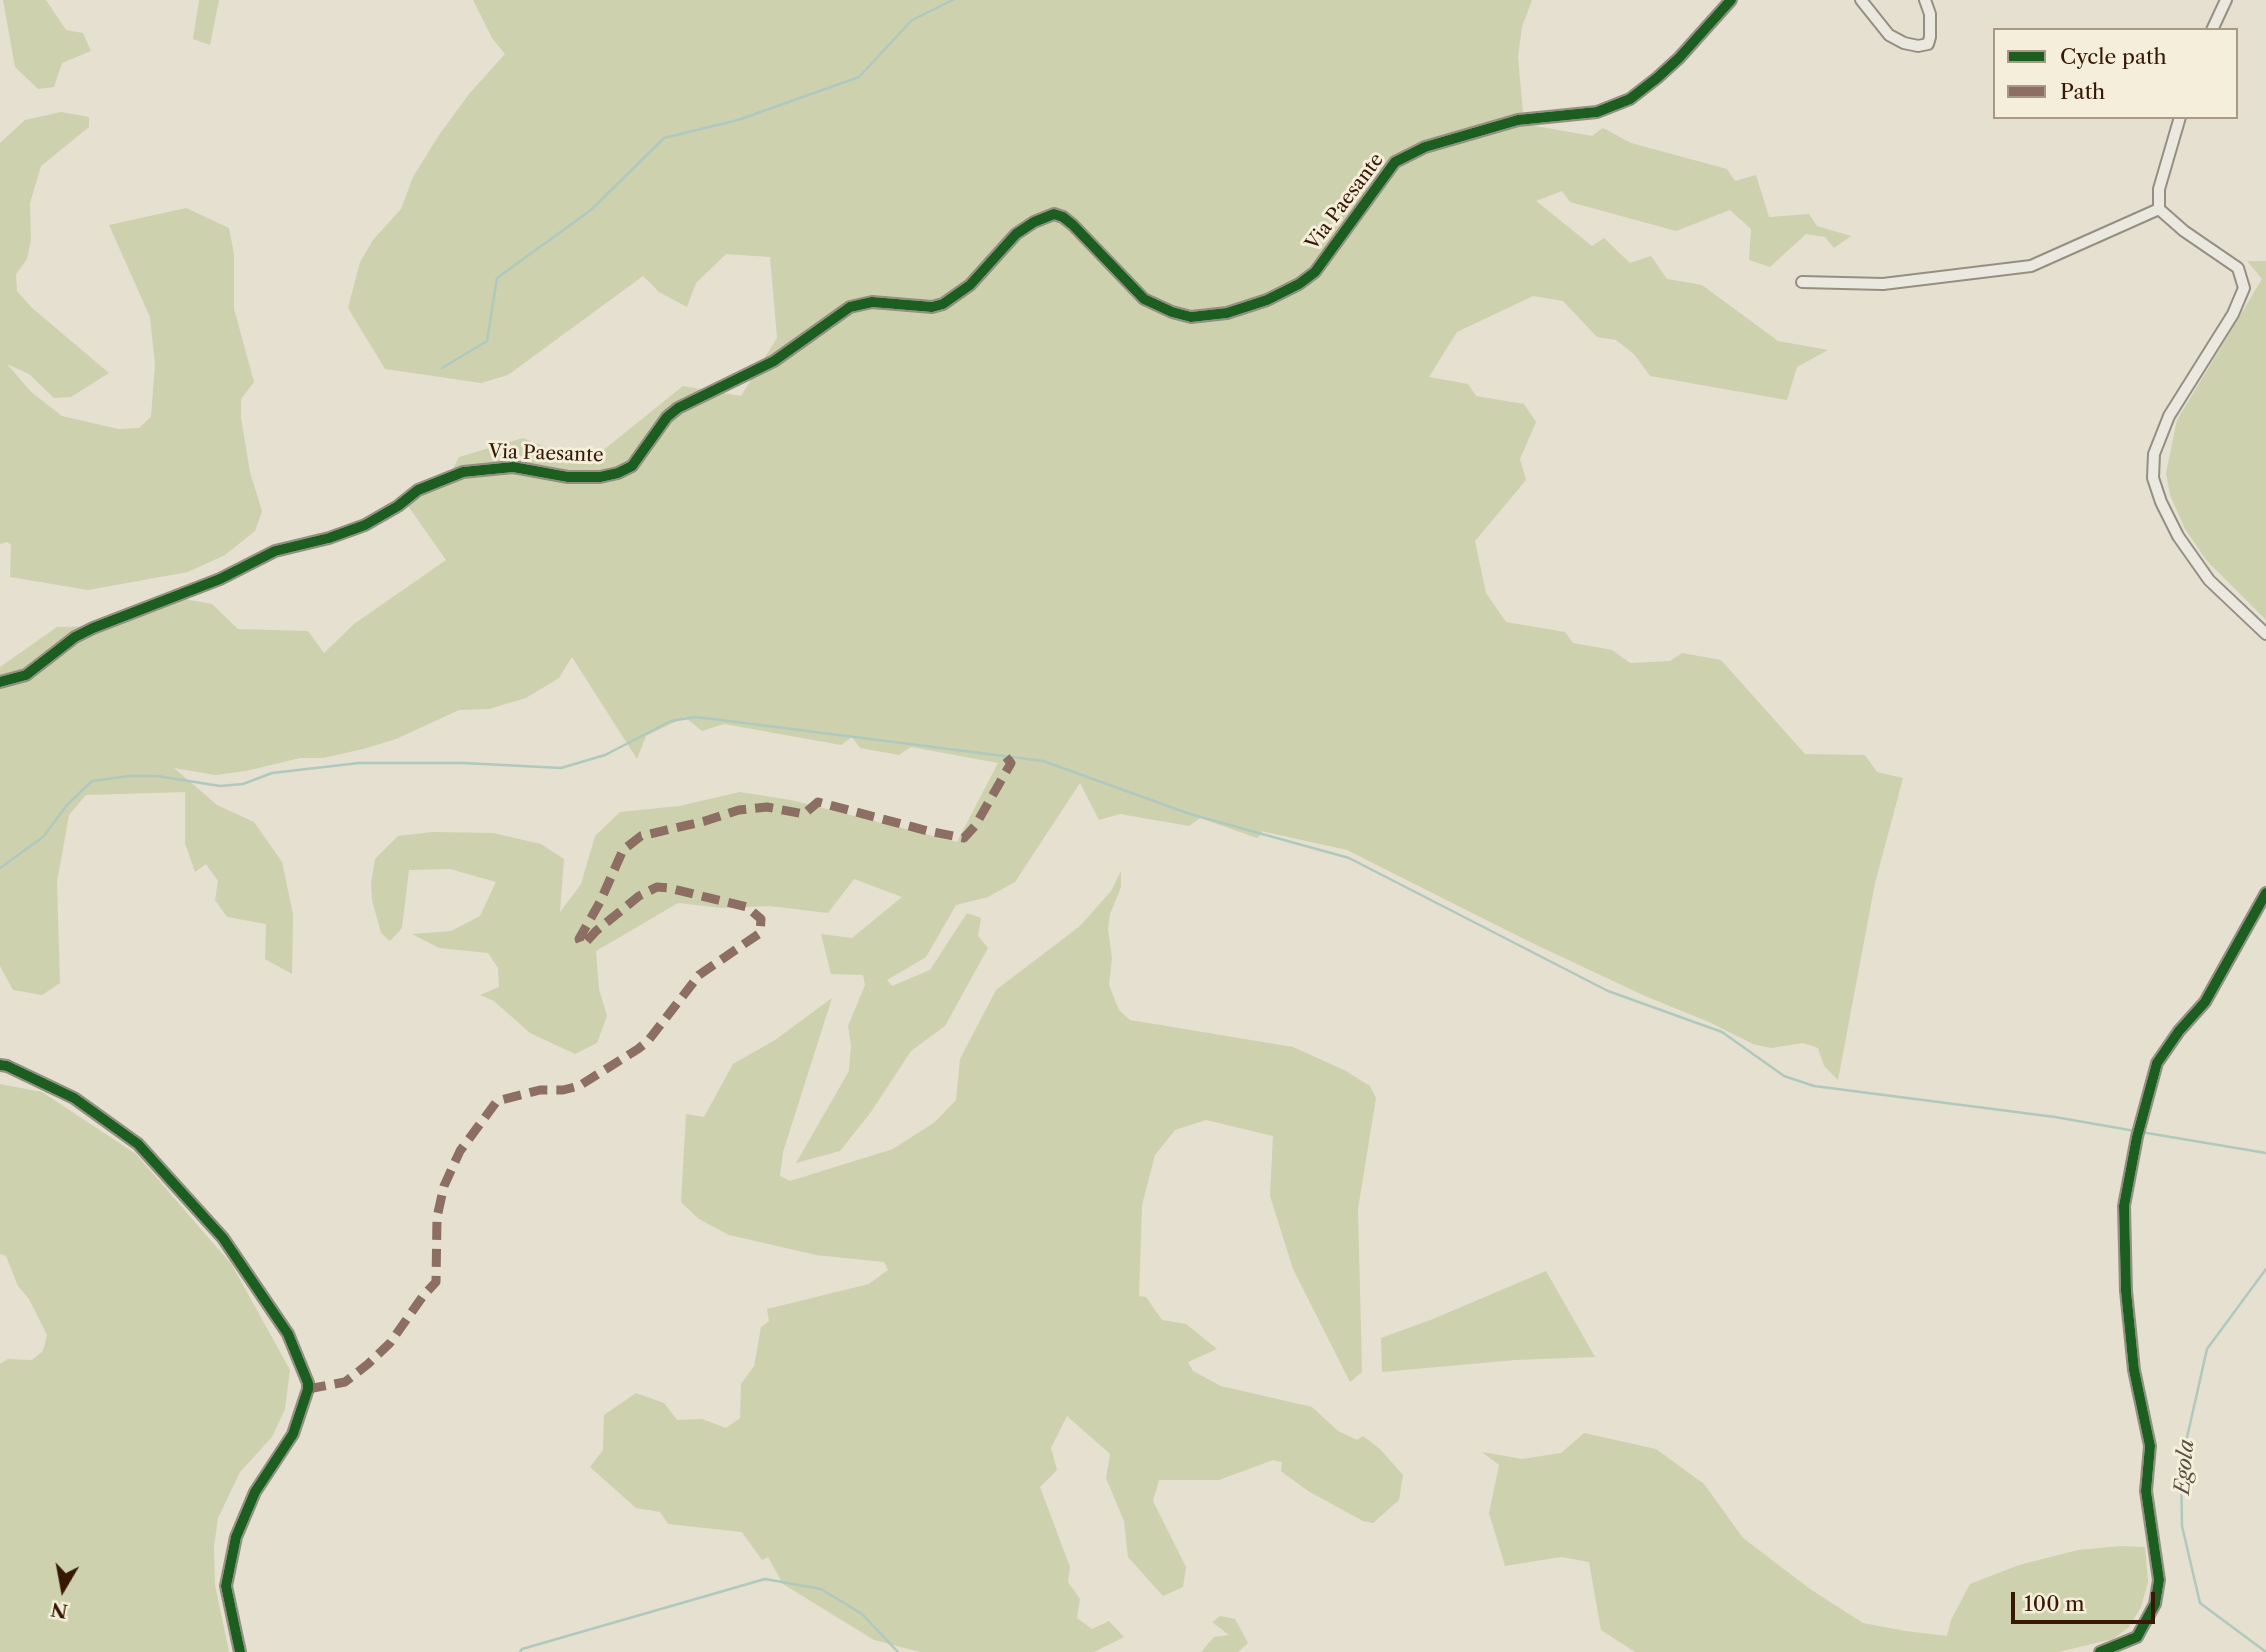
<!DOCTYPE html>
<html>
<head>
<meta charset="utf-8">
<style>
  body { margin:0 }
  #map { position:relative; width:2266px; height:1652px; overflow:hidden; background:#e5e0cf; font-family:"Libre Caslon Text",serif }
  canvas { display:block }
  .legend { position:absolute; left:1993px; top:28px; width:245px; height:91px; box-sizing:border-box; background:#f4eeda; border:2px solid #a89884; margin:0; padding:9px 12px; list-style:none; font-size:21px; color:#361804 }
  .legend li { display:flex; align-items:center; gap:14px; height:35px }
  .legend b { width:35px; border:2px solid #a89884 }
  .north { position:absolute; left:28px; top:1554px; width:70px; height:70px; -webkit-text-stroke:5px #f4eeda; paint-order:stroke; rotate:190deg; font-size:19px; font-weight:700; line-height:28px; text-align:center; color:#361804 }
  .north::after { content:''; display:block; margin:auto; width:24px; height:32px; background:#361804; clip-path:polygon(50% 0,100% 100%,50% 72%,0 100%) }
  .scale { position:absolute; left:2011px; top:1592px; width:144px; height:32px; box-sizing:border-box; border:4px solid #361804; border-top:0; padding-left:9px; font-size:21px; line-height:24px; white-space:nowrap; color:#361804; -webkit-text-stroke:5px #f4eeda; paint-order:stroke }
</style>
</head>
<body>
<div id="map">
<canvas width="2266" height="1652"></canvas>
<ul class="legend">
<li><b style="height:9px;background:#1b5e20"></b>Cycle path</li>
<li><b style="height:9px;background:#8d6e63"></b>Path</li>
</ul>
<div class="north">N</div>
<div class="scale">100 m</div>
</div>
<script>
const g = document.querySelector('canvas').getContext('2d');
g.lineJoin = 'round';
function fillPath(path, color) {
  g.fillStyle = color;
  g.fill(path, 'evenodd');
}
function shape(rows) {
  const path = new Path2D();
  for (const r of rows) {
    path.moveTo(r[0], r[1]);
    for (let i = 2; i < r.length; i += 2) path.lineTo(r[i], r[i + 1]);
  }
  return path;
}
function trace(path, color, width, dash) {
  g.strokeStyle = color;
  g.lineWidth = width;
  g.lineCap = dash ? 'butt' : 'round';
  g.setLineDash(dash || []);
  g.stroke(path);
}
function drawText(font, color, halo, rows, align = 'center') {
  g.font = font + ' "Libre Caslon Text",serif';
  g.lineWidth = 6;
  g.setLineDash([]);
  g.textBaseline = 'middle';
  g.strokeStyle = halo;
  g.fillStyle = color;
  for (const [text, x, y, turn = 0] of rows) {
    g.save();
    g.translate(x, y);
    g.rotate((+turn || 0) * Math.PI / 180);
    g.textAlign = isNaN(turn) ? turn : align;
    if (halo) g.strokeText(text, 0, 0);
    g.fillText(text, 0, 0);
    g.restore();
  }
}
fillPath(shape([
  [3,0,46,0,66,30,83,33,91,51,62,63,54,87,38,89,15,67],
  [199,0,219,0,210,45,193,39],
  [473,0,1532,0,1522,27,1518,57,1524,124,1592,136,1603,128,1631,143,1727,169,1735,181,1756,175,1769,217,1809,214,1817,226,1851,236,1834,248,1825,237,1806,234,1770,267,1749,260,1751,229,1730,210,1676,231,1570,202,1562,191,1536,201,1592,246,1604,238,1630,263,1651,256,1667,279,1702,285,1778,341,1828,350,1797,367,1787,400,1650,376,1634,354,1616,340,1597,337,1563,301,1533,296,1457,332,1429,377,1468,384,1476,396,1524,404,1536,422,1520,459,1526,480,1475,541,1486,593,1506,622,1565,632,1573,643,1612,650,1630,663,1670,661,1682,653,1721,660,1805,754,1865,755,1877,772,1903,778,1875,883,1838,1080,1824,1066,1818,1048,1803,1043,1771,1048,1753,1044,1709,1022,1645,996,1530,942,1347,850,1261,831,1262,834,1257,838,1200,818,1189,826,1120,814,1099,820,1080,783,1015,882,988,897,956,905,926,957,887,980,892,986,930,970,967,913,981,918,978,936,988,948,945,1026,911,1051,871,1112,840,1151,796,1163,849,1071,851,1045,848,1026,865,985,863,975,831,974,821,934,852,938,902,897,854,879,828,913,769,906,722,908,678,903,596,951,599,989,607,1016,597,1043,575,1054,530,1033,494,1001,480,995,499,987,498,968,488,953,439,948,412,934,451,931,480,916,496,882,450,869,409,870,402,928,390,941,381,933,372,900,371,883,375,859,398,836,433,832,493,833,541,844,564,859,560,912,581,884,595,836,620,812,679,806,740,792,791,800,957,842,998,763,911,747,899,755,860,748,852,737,841,745,724,724,702,731,685,717,646,736,637,759,572,657,559,678,526,698,489,709,459,710,396,739,363,749,323,758,300,758,246,771,215,775,174,768,217,805,254,822,282,862,293,914,292,974,265,959,266,924,227,917,215,900,218,881,206,864,195,872,185,843,185,792,86,795,69,815,57,882,60,983,42,995,13,990,0,966,0,667,57,627,108,626,173,597,212,604,238,629,308,631,324,653,354,624,446,560,406,503,407,493,452,471,459,457,523,438,570,457,581,449,601,452,683,386,741,396,777,338,770,257,726,254,696,283,687,307,659,292,643,276,508,375,481,383,385,369,348,308,360,262,373,240,401,209,413,177,439,135,469,94,505,54,492,38],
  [61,112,89,117,89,127,41,166,30,203,31,239,27,259,16,274,17,291,31,307,109,373,71,397,54,398,29,374,7,364,31,392,62,416,118,429,139,428,151,417,155,365,150,317,109,225,186,208,229,228,234,254,234,309,254,382,241,399,241,418,250,472,262,511,255,531,225,555,188,572,88,590,10,577,11,545,7,542,0,544,0,143,25,120],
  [2247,261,2266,261,2266,620,2207,561,2185,529,2170,495,2166,473,2177,420,2262,279],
  [1121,871,1121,887,1110,914,1108,929,1112,958,1109,985,1119,1010,1130,1020,1293,1047,1344,1070,1370,1086,1376,1098,1358,1209,1362,1372,1350,1382,1293,1269,1270,1196,1273,1136,1206,1120,1175,1130,1155,1155,1142,1205,1139,1296,1146,1297,1162,1320,1186,1324,1217,1349,1188,1362,1193,1371,1221,1386,1312,1407,1338,1431,1357,1440,1363,1436,1380,1449,1403,1475,1399,1500,1373,1523,1363,1521,1308,1491,1281,1471,1282,1462,1273,1460,1219,1480,1159,1480,1153,1501,1186,1567,1183,1587,1163,1596,1128,1557,1124,1521,1106,1478,1110,1454,1067,1416,1051,1448,1057,1470,1040,1487,1070,1567,1068,1582,1080,1599,1077,1618,1092,1629,1109,1621,1124,1637,1094,1652,920,1652,874,1640,783,1584,768,1557,762,1560,742,1532,668,1524,660,1512,636,1508,590,1467,603,1450,604,1415,636,1393,664,1403,677,1420,702,1419,726,1428,740,1418,741,1384,754,1366,761,1327,769,1321,767,1309,869,1284,888,1270,884,1262,816,1255,729,1235,699,1219,681,1202,686,1114,704,1117,733,1064,775,1040,832,998,783,1152,780,1176,790,1181,893,1149,935,1122,956,1100,960,1059,996,990,1080,926,1111,891],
  [0,1084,42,1092,136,1154,232,1265,290,1370,285,1409,272,1437,240,1472,218,1518,214,1547,215,1585,229,1652,0,1652,0,1364,8,1359,32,1360,43,1351,47,1335,29,1299,18,1286,6,1256,0,1254],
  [1546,1271,1595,1357,1515,1360,1382,1372,1381,1338,1433,1319],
  [1584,1433,1656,1449,1704,1484,1743,1538,1810,1589,1863,1623,1905,1631,1947,1636,1951,1620,1970,1584,2019,1565,2078,1550,2121,1546,2145,1547,2148,1582,2141,1607,2129,1627,2113,1639,2058,1652,1635,1652,1601,1630,1589,1562,1561,1557,1505,1566,1489,1513,1499,1465,1482,1452,1522,1459,1561,1453],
  [1220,1616,1235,1619,1248,1643,1238,1652,1201,1652,1214,1637,1229,1635,1212,1622]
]), '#cdd1ae');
trace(shape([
  [442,368,487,341,497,278,591,210,664,138,738,120,859,77,912,20,953,0],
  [0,868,43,837,67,805,92,781,129,776,157,776,220,786,243,784,272,773,359,763,463,763,561,768,605,755,671,721,695,717,721,720,1043,761,1190,814,1349,858,1608,991,1722,1032,1784,1076,1814,1086,2055,1117,2135,1131],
  [2141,1132,2266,1153],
  [520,1652,522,1649,765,1579,821,1589,862,1614,898,1652],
  [2266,1652,2200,1603,2182,1526,2181,1464,2207,1349,2266,1269]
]), '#b0c9bf', 2.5);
const minor = shape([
  [1861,0,1889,35,1904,43,1918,46,1928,44,1930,37,1930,14,1925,0],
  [2212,30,2226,0],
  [2180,117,2159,189,2159,209,2184,231,2238,268,2244,288,2233,314,2169,416,2154,454,2153,478,2161,502,2178,536,2209,580,2266,634],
  [1802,282,1883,284,2031,266,2159,209],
  [0,682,26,675,75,637,93,628,220,579,275,551,329,538,365,525,398,506,418,490,463,472,513,467,568,477,600,477,618,473,632,466,667,417,678,408,774,361,850,307,872,302,932,307,943,304,970,285,1016,234,1034,222,1054,214,1063,217,1073,225,1144,299,1172,312,1191,317,1227,313,1267,300,1299,284,1315,272,1395,162,1425,147,1518,120,1597,112,1630,99,1657,78,1679,58,1731,0],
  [0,1065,7,1066,74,1098,138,1144,223,1238,288,1334,308,1383,308,1389,293,1434,255,1492,236,1537,226,1586,240,1652],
  [2100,1652,2137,1637,2155,1604,2159,1580,2146,1491,2150,1446,2134,1370,2126,1291,2124,1206,2137,1137,2157,1063,2179,1031,2205,1002,2266,893]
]);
trace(minor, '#958f83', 14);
trace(minor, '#ebe8df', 10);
trace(shape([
  [308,1389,345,1382,368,1364,390,1343,423,1296,436,1282,437,1217,444,1186,460,1151,497,1101,540,1090,563,1090,579,1086,638,1049,648,1041,699,975,760,933,761,919,747,907,669,888,657,887,639,896,596,931,586,942,581,944,579,939,600,902,623,850,641,836,705,821,739,810,767,807,804,814,818,802,928,831,964,838,975,826,1011,763,1002,752]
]), '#8d6e63', 9, [18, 9]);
trace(shape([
  [0,682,26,675,75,637,93,628,220,579,275,551,329,538,365,525,398,506,418,490,463,472,513,467,568,477,600,477,618,473,632,466,667,417,678,408,774,361,850,307,872,302,932,307,943,304,970,285,1016,234,1034,222,1054,214,1063,217,1073,225,1144,299,1172,312,1191,317,1227,313,1267,300,1299,284,1315,272,1395,162,1425,147,1518,120,1597,112,1630,99,1657,78,1679,58,1731,0],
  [0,1065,7,1066,74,1098,138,1144,223,1238,288,1334,308,1383,308,1389,293,1434,255,1492,236,1537,226,1586,240,1652],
  [2100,1652,2137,1637,2155,1604,2159,1580,2146,1491,2150,1446,2134,1370,2126,1291,2124,1206,2137,1137,2157,1063,2179,1031,2205,1002,2266,893]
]), '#1b5e20', 10);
drawText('19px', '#361804', '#f4eeda', [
  ["Via Paesante",1345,202,-53],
  ["Via Paesante",546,454,2]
]);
drawText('italic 21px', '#595243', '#f4eeda', [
  ["Egola",2185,1467,-85]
]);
</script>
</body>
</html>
